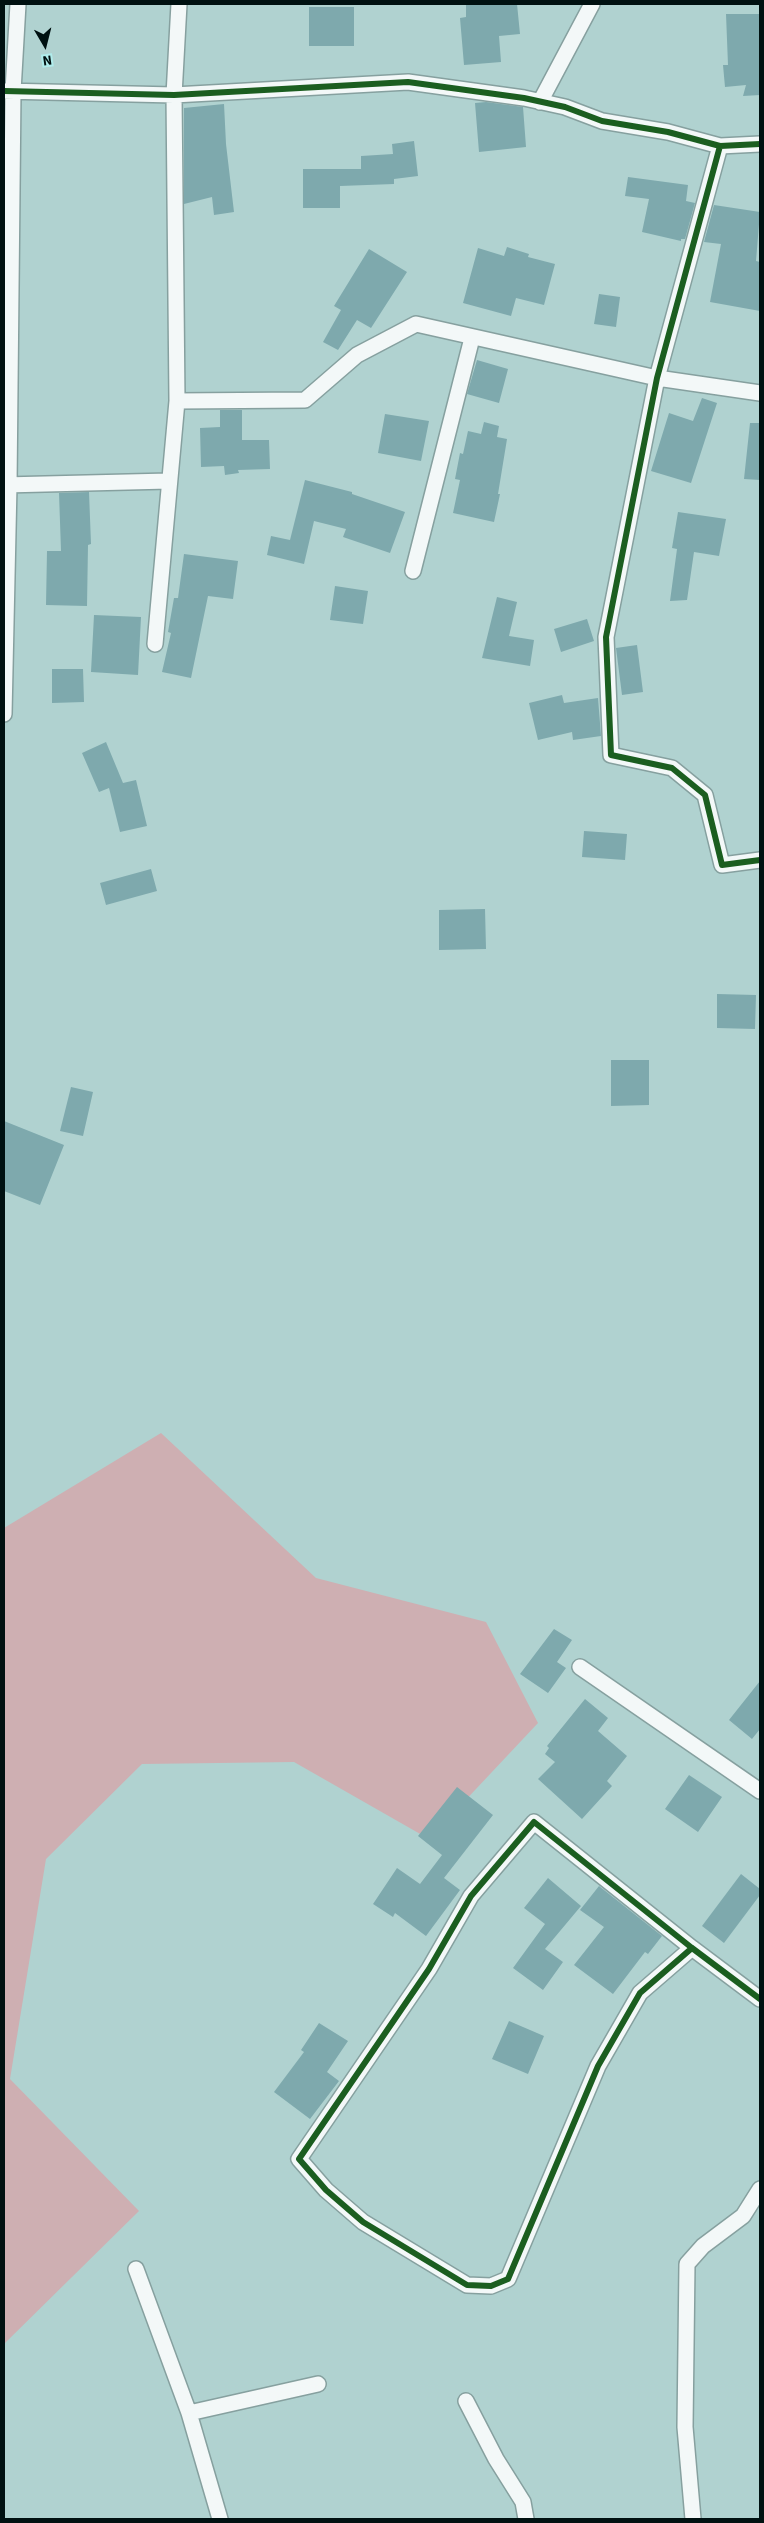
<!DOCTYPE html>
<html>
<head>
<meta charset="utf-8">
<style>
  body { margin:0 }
  #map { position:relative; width:764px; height:2523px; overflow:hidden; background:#b0d2d0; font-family:"Source Sans 3",sans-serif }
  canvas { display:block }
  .frame { position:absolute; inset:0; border:5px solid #011; pointer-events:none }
  .north { position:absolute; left:20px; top:20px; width:50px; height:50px; -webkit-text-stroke:4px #b0eceb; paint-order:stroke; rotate:172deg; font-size:14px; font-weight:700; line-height:20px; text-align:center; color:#011 }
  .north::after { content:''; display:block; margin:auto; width:18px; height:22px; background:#011; clip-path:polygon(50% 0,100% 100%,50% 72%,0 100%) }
</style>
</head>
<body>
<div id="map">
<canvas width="764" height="2523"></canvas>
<div class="frame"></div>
<div class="north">N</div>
</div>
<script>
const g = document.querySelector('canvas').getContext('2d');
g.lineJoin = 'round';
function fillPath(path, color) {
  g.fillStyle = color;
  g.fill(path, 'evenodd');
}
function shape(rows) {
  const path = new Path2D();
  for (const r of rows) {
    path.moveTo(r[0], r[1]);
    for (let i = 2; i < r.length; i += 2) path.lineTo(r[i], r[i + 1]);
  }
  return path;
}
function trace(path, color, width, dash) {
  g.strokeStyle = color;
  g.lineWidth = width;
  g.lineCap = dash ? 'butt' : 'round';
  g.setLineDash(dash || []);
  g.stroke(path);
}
fillPath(shape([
  [161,1433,316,1578,486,1622,538,1723,429,1839,294,1762,142,1764,46,1859,10,2079,139,2211,4,2344,4,1528]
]), '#ceafb2');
fillPath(shape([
  [466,4,517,4,520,34,499,36,501,62,464,65,460,18,466,17],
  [309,7,354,7,354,46,309,46],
  [726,14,760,14,760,95,743,96,746,85,725,87,723,65,728,65],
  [486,102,523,107,526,147,479,152,475,103],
  [224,104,226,144,234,212,214,215,212,197,184,204,184,108],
  [414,141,418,176,394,179,394,184,340,186,340,208,303,208,303,169,361,169,361,156,393,154,392,144],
  [628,177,688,185,686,201,695,203,685,239,681,239,681,241,642,232,649,199,625,196],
  [714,205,760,212,756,261,760,262,760,311,710,302,721,244,704,242],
  [507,247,529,254,528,257,555,264,544,305,516,298,511,316,463,303,478,248,504,256],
  [369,249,407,272,371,328,357,320,338,350,323,342,341,310,334,306],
  [599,294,620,297,616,327,594,324],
  [477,360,508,369,499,403,467,394],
  [702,398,717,403,691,483,651,471,669,413,693,421],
  [220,410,242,410,242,440,269,440,270,469,238,470,239,473,225,475,224,466,201,467,200,428,220,427],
  [385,414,429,421,421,461,378,453],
  [484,422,499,426,497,437,507,439,498,494,500,494,494,522,453,513,460,480,455,479,460,453,463,454,468,431,481,434],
  [750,423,760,423,760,480,744,479],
  [305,480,352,492,352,494,405,512,390,553,343,537,346,529,314,521,304,564,267,555,271,536,290,540],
  [89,492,91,544,88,545,87,606,46,605,47,551,61,551,59,493],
  [678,512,726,519,719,556,694,552,687,600,670,601,677,549,672,548],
  [184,554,238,561,233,599,208,596,191,678,162,672,171,633,168,632,174,598,178,598],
  [335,586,368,591,363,624,330,620],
  [497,597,517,602,509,636,534,640,530,666,482,658],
  [94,615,141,617,138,675,91,672],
  [587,619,594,641,561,652,554,629],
  [637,645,643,692,622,695,616,648],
  [52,669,83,669,84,702,52,703],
  [562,695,564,703,598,698,601,736,573,740,572,732,538,740,529,703],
  [106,742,123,783,136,780,147,826,120,832,109,788,99,792,82,753],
  [584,831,627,834,625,860,582,857],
  [151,869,157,891,106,905,100,883],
  [485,909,486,949,439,950,439,910],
  [717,994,756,995,755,1029,717,1028],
  [611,1060,649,1060,649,1105,611,1106],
  [71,1087,93,1092,83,1136,60,1131],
  [4,1121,64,1145,40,1205,4,1191],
  [554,1629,572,1640,557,1662,566,1668,548,1693,520,1674],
  [760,1681,760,1729,752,1739,729,1720],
  [585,1699,608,1718,598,1731,627,1756,607,1781,612,1786,582,1819,538,1779,555,1762,545,1754,549,1748,547,1746],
  [689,1775,722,1797,698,1832,665,1809],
  [457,1787,493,1815,444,1878,460,1890,426,1936,395,1913,393,1917,373,1904,397,1868,420,1884,442,1855,418,1836],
  [741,1874,760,1889,760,1895,724,1943,702,1926],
  [548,1878,581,1906,545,1949,563,1962,543,1990,513,1968,545,1924,524,1908],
  [599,1886,662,1936,648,1954,645,1952,613,1994,574,1965,604,1927,580,1910],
  [509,2021,544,2036,528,2074,492,2059],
  [319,2023,348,2041,327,2072,339,2081,310,2119,274,2092,304,2052,301,2050]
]), '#7ea9ad');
const minor = shape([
  [4,91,174,95,408,82,524,98,565,107,602,121,668,132,720,146,760,144],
  [540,102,592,4],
  [720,146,657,378,606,637,611,755,672,768,705,795,722,865,760,860],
  [177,401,305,400,357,355,416,324,657,378,760,393],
  [4,485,169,481],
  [413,571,472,338],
  [155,644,177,401,174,95,179,4],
  [4,714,9,485,13,91,18,4],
  [580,1667,760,1791],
  [692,1948,640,1993,598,2066,508,2279,491,2286,467,2285,363,2222,326,2190,299,2159,429,1969,471,1896,534,1822,692,1948,760,1999],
  [136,2269,189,2413,220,2519],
  [466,2401,496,2459,523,2502,526,2519],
  [189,2413,318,2384],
  [693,2519,685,2427,687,2264,703,2246,743,2216,760,2189]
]);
trace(minor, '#86a09f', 18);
trace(minor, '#f3f8f8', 15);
trace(shape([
  [4,91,174,95,408,82,524,98,565,107,602,121,668,132,720,146,760,144],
  [720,146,657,378,606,637,611,755,672,768,705,795,722,865,760,860],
  [692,1948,640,1993,598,2066,508,2279,491,2286,467,2285,363,2222,326,2190,299,2159,429,1969,471,1896,534,1822,692,1948,760,1999]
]), '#1b5e20', 6);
</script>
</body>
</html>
